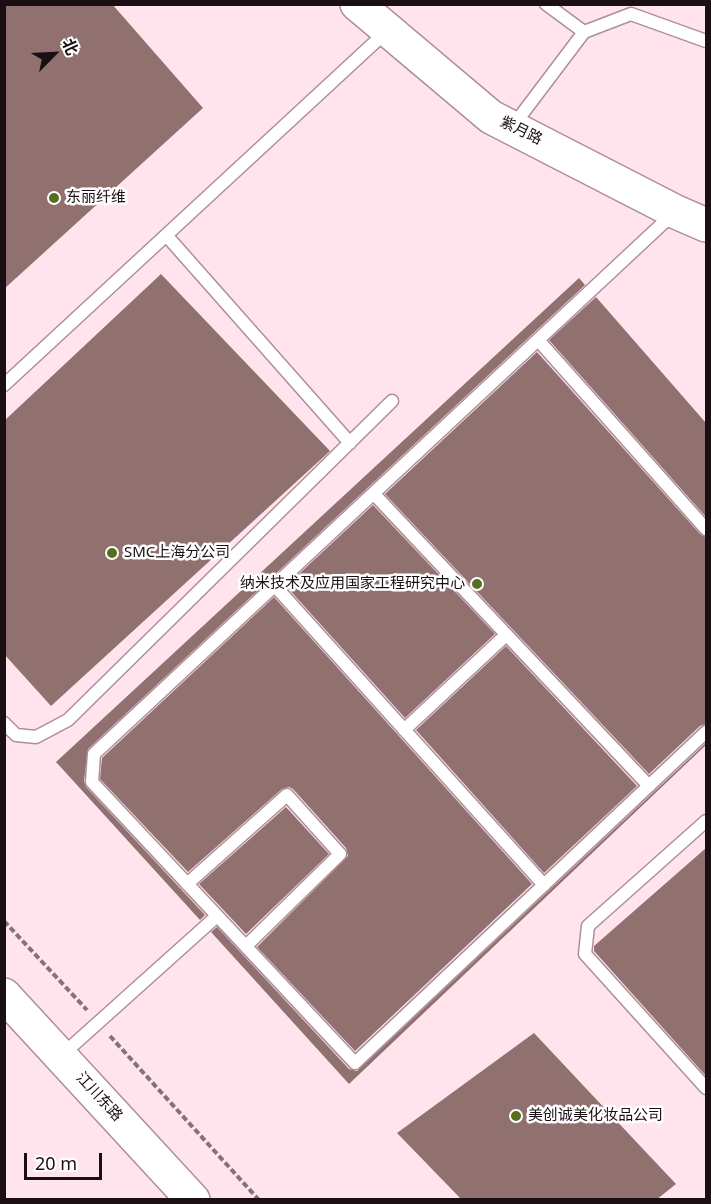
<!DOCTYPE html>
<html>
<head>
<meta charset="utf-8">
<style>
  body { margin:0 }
  #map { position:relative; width:711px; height:1204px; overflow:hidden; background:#ffe4ed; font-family:"Noto Sans","Noto Sans SC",sans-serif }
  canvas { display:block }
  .frame { position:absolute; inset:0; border:6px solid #1a0f13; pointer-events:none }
  .north { position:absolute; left:24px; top:24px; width:60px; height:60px; -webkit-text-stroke:4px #fff; paint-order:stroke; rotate:66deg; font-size:16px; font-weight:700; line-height:24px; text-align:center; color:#1a0f13 }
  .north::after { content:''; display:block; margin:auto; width:21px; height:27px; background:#1a0f13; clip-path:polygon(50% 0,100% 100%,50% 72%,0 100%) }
  .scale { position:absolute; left:24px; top:1153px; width:78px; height:27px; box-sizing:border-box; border:3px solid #1a0f13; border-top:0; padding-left:8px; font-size:18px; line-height:21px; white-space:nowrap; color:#1a0f13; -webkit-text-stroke:4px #fff; paint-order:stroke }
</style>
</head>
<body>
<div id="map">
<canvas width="711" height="1204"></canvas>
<div class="frame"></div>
<div class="north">北</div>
<div class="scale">20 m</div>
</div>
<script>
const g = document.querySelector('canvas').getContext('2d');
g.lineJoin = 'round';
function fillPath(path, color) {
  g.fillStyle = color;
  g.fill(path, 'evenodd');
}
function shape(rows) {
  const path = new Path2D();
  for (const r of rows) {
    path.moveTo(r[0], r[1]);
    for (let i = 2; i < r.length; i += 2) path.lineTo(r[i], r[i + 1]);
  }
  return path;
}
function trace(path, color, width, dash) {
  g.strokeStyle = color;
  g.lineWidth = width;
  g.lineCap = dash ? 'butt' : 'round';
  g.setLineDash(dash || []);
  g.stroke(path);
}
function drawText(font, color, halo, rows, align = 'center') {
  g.font = font + ' "Noto Sans","Noto Sans SC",sans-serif';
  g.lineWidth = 5;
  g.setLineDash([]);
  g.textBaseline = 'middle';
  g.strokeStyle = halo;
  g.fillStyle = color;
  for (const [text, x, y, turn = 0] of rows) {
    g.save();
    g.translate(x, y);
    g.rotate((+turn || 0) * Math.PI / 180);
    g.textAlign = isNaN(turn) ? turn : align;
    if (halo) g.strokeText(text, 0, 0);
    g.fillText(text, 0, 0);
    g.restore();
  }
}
fillPath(shape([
  [4,4,112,4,203,108,4,289],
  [161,274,330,451,51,706,4,654,4,421],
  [579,278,585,285,88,749,84,781,86,787,205,915,200,920,56,762],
  [596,297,706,423,706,517,549,340],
  [537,352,700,534,706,537,706,724,700,726,649,774,385,494],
  [373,505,495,634,405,718,286,586],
  [274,597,532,884,355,1051,257,947,348,856,346,848,293,789,289,787,282,789,188,872,100,779,102,758],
  [506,646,637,786,544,873,416,730],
  [706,743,706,745,349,1084,211,932,217,927,349,1069,357,1071],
  [286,807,329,854,246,934,199,884],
  [706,848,706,1076,594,951,594,946],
  [534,1033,595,1098,676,1184,656,1200,462,1200,397,1133]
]), '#917170');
const lane = shape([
  [546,4,584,32,631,14,706,41],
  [513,126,584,32],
  [675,212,94,754,92,782,355,1063,706,732],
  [166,235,350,443],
  [539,341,706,529],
  [4,385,387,31],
  [374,494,649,786],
  [275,586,544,885],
  [4,723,16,735,36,737,68,720,392,401],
  [404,730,506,635],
  [706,821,588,926,585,954,706,1088],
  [187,884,287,795,340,854,246,946],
  [62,1055,217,916]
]);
const secondary = shape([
  [357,4,491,117,676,212,706,225],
  [4,995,193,1200]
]);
trace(lane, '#ad8e9a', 15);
trace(secondary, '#ad8e9a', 36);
trace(shape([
  [4,921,87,1010],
  [110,1036,259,1200]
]), '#847278', 4, [6, 3]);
trace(lane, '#fff', 12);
trace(secondary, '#fff', 33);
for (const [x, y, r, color] of [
  [54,198,6,"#566e20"],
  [112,553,6,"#566e20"],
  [477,584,6,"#566e20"],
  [516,1116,6,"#566e20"]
]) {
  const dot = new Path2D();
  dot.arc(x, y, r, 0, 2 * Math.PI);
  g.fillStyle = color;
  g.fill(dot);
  trace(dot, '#fff', 2);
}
drawText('15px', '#1a0f13', '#fff', [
  ["紫月路",521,131,26],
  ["江川东路",99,1097,47]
]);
drawText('15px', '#1a0f13', '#fff', [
  ["东丽纤维",66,198],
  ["SMC上海分公司",124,553],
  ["纳米技术及应用国家工程研究中心",465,584,"right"],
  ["美创诚美化妆品公司",528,1116]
], 'left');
</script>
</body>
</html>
